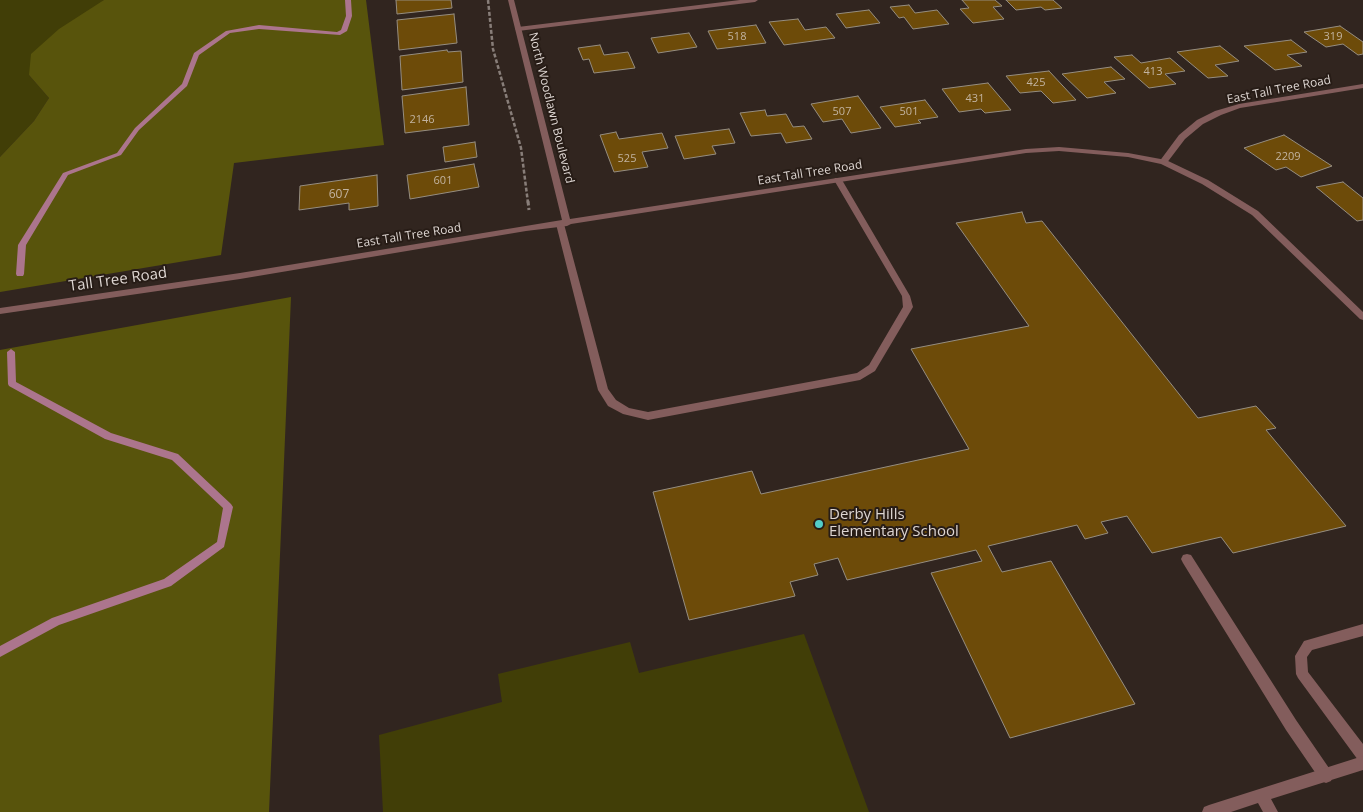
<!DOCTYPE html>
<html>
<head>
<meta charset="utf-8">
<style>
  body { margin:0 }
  canvas { display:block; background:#31251f }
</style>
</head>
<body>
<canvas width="1363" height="812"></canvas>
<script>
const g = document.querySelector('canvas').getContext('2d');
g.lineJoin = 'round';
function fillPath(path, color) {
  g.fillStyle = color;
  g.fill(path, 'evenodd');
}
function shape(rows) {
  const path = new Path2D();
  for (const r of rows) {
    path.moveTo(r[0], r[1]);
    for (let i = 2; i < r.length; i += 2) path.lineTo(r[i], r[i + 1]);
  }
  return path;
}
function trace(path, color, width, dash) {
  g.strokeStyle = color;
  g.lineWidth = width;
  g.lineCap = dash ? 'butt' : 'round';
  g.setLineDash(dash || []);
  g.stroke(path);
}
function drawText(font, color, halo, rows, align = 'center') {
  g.font = font + ' "Open Sans",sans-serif';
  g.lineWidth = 4;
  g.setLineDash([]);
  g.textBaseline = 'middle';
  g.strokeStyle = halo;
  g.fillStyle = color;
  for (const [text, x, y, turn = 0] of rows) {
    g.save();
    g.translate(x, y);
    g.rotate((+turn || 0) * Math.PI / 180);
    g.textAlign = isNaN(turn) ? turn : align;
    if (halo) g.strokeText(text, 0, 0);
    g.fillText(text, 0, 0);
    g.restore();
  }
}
fillPath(shape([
  [0,0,104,0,29,75,49,98,34,121,0,157],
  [804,634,869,812,383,812,379,735,502,702,498,674,630,642,639,673]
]), '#413e07');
fillPath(shape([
  [104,0,366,0,384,145,234,163,221,255,0,292,0,157,34,121,49,98,29,75,31,54,59,29],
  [291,297,269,812,0,812,0,350]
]), '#58540c');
fillPath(shape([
  [345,0,351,0,352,16,347,31,340,35,259,29,230,33,199,55,187,86,139,130,121,155,68,175,26,245,24,274,23,276,17,276,16,274,18,245,63,173,117,153,135,128,182,84,194,53,226,31,259,25,337,32,341,30,346,16,345,0],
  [11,349,15,352,16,382,111,433,178,454,231,504,233,507,224,547,171,586,59,625,0,657,0,646,52,618,164,579,217,542,223,508,172,460,105,439,9,386,8,384,7,352,11,349]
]), '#ac758d');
const building = shape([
  [396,0,451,0,452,8,397,14,396,0],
  [962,0,995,0,1002,6,993,7,1004,19,973,23,960,9,969,8,962,0],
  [1006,0,1053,0,1062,8,1045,10,1041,7,1016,10,1006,0],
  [909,5,915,13,937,10,949,24,913,29,904,17,899,18,890,7,909,5],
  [869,10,880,23,846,28,836,14,869,10],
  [454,14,457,43,399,50,397,20,454,14],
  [798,19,805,30,826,27,835,38,784,45,769,22,798,19],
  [756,25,766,43,717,49,708,31,756,25],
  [1340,26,1363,42,1363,54,1358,55,1343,44,1326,47,1304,32,1340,26],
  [689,33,697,47,658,53,651,38,689,33],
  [1291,40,1307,52,1287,55,1302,66,1275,70,1244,46,1291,40],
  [600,45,604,55,628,52,635,68,594,73,589,59,583,60,578,48,600,45],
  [1220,46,1239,61,1215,65,1228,76,1208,78,1177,52,1220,46],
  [447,50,448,52,461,51,463,82,402,90,400,56,447,50],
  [1132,55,1141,63,1170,58,1185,71,1165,74,1176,84,1149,88,1114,57,1132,55],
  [1111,67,1125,79,1104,82,1116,93,1087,98,1062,74,1111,67],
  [1049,71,1076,100,1053,103,1041,91,1020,93,1006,76,1049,71],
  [988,83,1011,110,985,113,981,109,959,112,942,89,988,83],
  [466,87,469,125,405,133,402,96,466,87],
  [858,96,881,128,851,133,842,119,823,122,811,104,858,96],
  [925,100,938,117,918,120,921,123,895,127,880,107,925,100],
  [765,110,767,116,786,114,793,127,804,126,812,139,786,143,781,133,751,136,740,113,765,110],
  [729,129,735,143,712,146,716,154,684,159,675,136,729,129],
  [616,132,619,139,662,133,668,148,642,152,648,167,614,172,600,135,616,132],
  [1284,135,1332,166,1301,177,1286,167,1276,170,1244,148,1284,135],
  [475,142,477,157,445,162,443,147,475,142],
  [474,164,479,187,410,199,407,175,474,164],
  [377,175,378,206,349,210,349,203,299,210,300,186,377,175],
  [1343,182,1363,198,1363,220,1357,221,1316,187,1343,182],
  [1022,212,1026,223,1042,221,1198,418,1256,406,1276,428,1266,430,1346,526,1233,553,1221,537,1152,553,1127,516,1101,522,1108,533,1085,539,1077,525,988,546,1002,572,1051,561,1135,704,1010,738,931,573,982,561,976,550,847,580,838,558,814,564,818,575,790,582,795,596,689,620,653,492,752,471,761,494,969,449,911,349,1029,326,956,223,1022,212]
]);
fillPath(building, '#6d4b09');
trace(building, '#958d80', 1);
trace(shape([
  [488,0,493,49,521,148,528,203]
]), '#887e79', 2.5, [4, 2]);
trace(shape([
  [528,201,529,210]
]), '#887e79', 3, [4.5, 2.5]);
fillPath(shape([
  [835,178,838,178,842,180,910,296,913,307,875,371,860,380,648,420,623,414,608,406,598,390,556,224,557,222,560,221,564,224,608,389,616,400,629,408,648,412,857,373,869,365,903,307,902,296,834,180,835,178],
  [1187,554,1191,555,1296,720,1331,771,1333,776,1331,781,1326,783,1321,781,1286,730,1183,563,1181,559,1183,555,1187,554],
  [1363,624,1363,636,1312,650,1307,657,1308,672,1363,744,1363,762,1358,760,1298,678,1296,674,1295,656,1304,641,1363,624]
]), '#835d5c');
fillPath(shape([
  [740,0,758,0,755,2,518,31,515,29,518,27,740,0],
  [1363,84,1363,88,1240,108,1221,115,1203,124,1185,139,1166,164,1163,164,1159,162,1179,135,1197,120,1215,111,1239,104,1363,84],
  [1363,756,1363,770,1271,799,1278,812,1263,812,1258,803,1231,812,1202,812,1204,807,1209,805,1363,756]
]), '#835d5c');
fillPath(shape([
  [508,0,514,0,570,219,1026,149,1059,147,1128,153,1166,160,1208,180,1258,211,1363,312,1363,320,1360,319,1252,215,1202,184,1161,164,1128,157,1059,151,1026,153,571,224,567,226,526,231,240,279,0,314,0,308,240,273,562,220,508,0]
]), '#835d5c');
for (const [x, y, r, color] of [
  [819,524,5,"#53cdc9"]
]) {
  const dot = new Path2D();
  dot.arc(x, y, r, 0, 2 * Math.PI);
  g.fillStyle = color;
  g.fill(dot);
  trace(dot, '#271c16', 2);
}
drawText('11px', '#c2b3a0', null, [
  ["518",737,37],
  ["319",1333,37],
  ["413",1153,72],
  ["425",1036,83],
  ["431",975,99],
  ["507",842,112],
  ["501",909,112],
  ["2146",422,120],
  ["2209",1288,157],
  ["525",627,159],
  ["601",443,181]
]);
drawText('12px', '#ded6d2', '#271c16', [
  ["East Tall Tree Road",1279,90,-11],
  ["North Woodlawn Boulevard",551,108,76],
  ["East Tall Tree Road",810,173,-9],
  ["East Tall Tree Road",409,236,-9]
]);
drawText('12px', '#c2b3a0', null, [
  ["607",339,195]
]);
drawText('15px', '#ded6d2', '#271c16', [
  ["Tall Tree Road",118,280,-8]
]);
drawText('15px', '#ded6d2', '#271c16', [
  ["Derby Hills",829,515],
  ["Elementary School",829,532]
], 'left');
</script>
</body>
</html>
